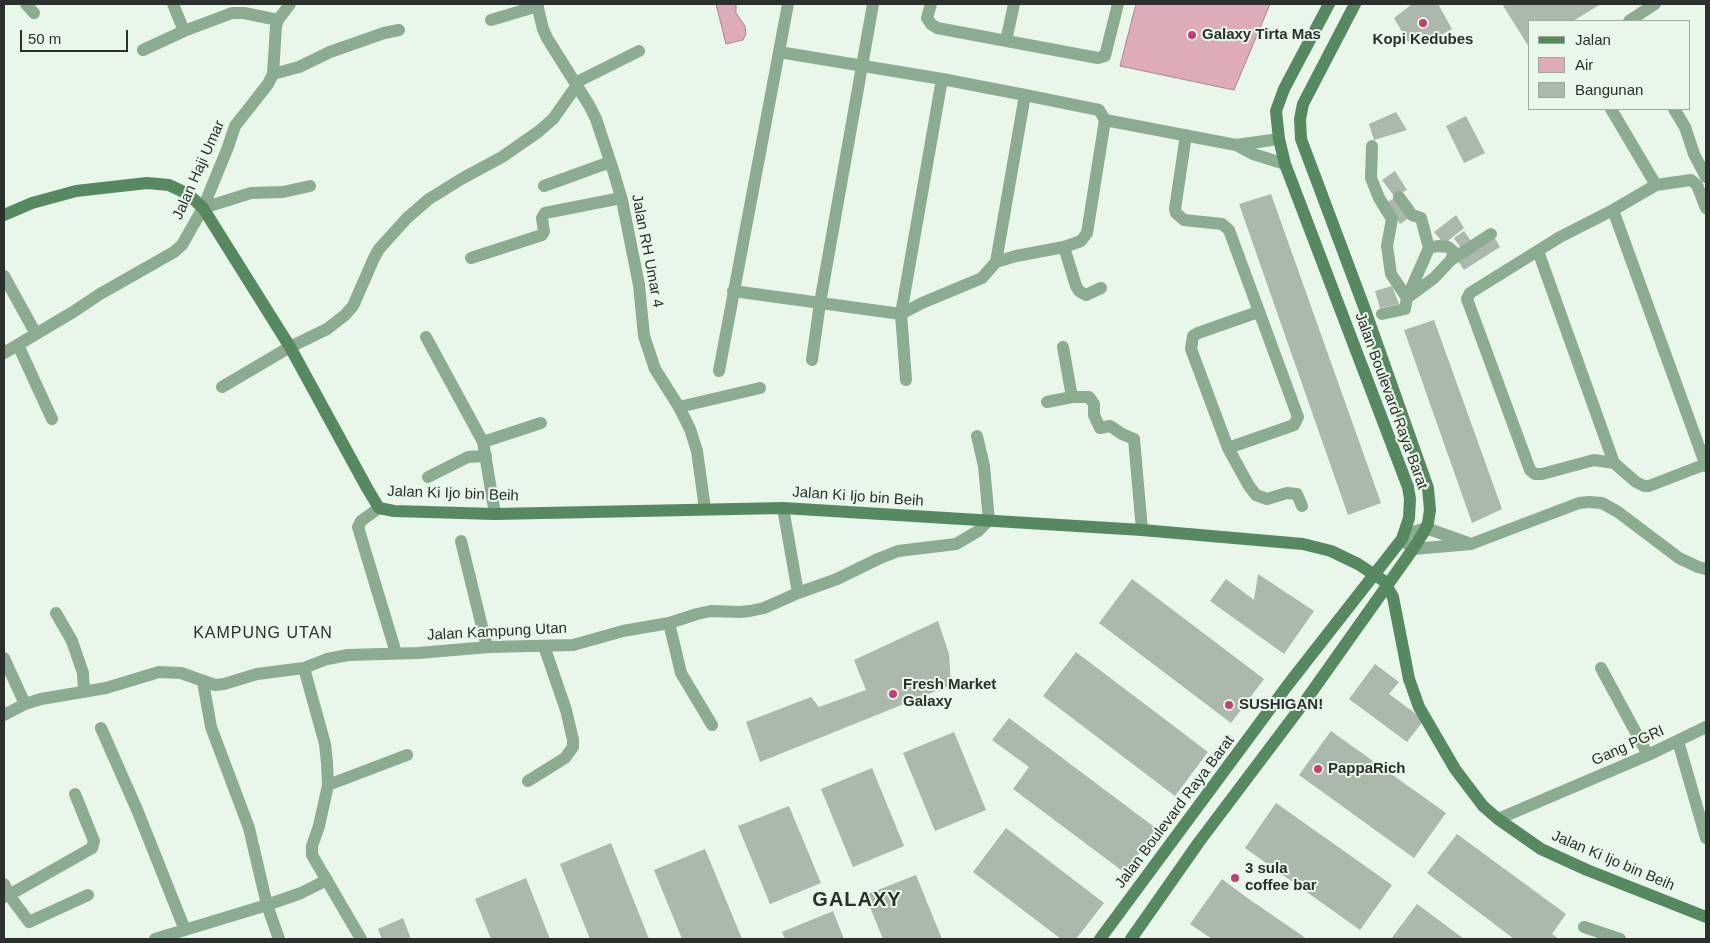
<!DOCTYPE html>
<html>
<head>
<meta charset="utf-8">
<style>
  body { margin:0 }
  #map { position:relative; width:1710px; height:943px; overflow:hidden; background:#e8f7ea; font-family:Helvetica,sans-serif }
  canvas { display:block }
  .frame { position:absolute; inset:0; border:5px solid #2a302b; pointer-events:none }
  .legend { position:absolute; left:1528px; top:20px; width:162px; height:90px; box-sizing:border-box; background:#e8f7ea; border:1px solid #9ca79e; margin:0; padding:6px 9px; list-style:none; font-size:15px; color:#2a302b }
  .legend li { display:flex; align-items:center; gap:10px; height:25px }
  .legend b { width:25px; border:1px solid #9ca79e }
  .scale { position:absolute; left:20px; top:30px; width:108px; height:22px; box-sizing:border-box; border:2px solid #2a302b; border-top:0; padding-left:6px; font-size:15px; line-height:18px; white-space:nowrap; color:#2a302b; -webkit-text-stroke:4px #e8f7ea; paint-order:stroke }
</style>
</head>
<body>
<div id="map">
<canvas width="1710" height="943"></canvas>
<div class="frame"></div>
<ul class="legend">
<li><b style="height:6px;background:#578961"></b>Jalan</li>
<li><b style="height:14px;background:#ddacb8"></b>Air</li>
<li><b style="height:14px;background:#abb9ad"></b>Bangunan</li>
</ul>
<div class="scale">50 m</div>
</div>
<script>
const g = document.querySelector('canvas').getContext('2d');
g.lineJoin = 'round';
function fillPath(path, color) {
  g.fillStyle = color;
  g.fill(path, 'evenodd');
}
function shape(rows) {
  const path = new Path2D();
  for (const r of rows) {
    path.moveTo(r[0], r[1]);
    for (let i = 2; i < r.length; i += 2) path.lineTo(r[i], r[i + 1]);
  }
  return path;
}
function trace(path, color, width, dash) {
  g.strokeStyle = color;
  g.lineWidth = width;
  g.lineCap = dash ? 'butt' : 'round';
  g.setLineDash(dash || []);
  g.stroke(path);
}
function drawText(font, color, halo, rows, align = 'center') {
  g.font = font + ' Helvetica,sans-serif';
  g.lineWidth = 4;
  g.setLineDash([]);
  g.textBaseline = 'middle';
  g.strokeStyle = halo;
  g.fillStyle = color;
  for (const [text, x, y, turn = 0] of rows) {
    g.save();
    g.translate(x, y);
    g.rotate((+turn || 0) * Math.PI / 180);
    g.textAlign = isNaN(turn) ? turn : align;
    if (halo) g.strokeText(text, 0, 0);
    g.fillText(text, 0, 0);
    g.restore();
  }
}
const water = shape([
  [716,4,736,4,736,13,745,26,746,34,743,40,726,44,716,4],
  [1136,4,1270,4,1234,90,1120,66,1136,4]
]);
fillPath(water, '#ddacb8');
trace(water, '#a7878e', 1);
fillPath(shape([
  [1423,4,1438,4,1452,29,1423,45,1408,42,1394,18,1411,5],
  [1502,4,1601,4,1573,21,1529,21,1529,47],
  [1396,112,1407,130,1374,140,1369,124],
  [1466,116,1485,153,1464,163,1446,126],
  [1395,171,1407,190,1394,196,1382,180],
  [1271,194,1381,503,1348,515,1239,204],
  [1396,197,1410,217,1400,224,1386,203],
  [1456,215,1464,228,1444,244,1434,232],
  [1464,231,1473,244,1463,251,1454,238],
  [1493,235,1500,247,1464,270,1456,258],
  [1392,286,1399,304,1380,308,1375,291],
  [1434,320,1502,509,1472,523,1404,330],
  [1258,574,1314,611,1284,654,1210,601,1226,579,1254,600],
  [1132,579,1264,679,1231,723,1099,623],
  [938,621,949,654,951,685,760,762,746,722,811,697,819,707,866,690,854,660],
  [1076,652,1208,752,1175,796,1043,696],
  [1375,664,1399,682,1389,694,1424,720,1407,742,1349,699],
  [1009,718,1157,829,1125,873,1013,789,1029,767,992,740],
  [1331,731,1446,813,1414,858,1299,775],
  [954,732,986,810,935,831,903,753],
  [872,768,904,846,853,867,821,789],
  [1276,803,1392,885,1360,930,1245,848],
  [789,806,821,883,770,904,738,826],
  [1006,828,1104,903,1076,939,1061,939,973,872],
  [1457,834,1566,914,1552,934,1559,939,1514,939,1427,873],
  [611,843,649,939,590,939,560,864],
  [705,849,742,939,682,939,654,870],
  [916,875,942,939,883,939,865,895],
  [526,878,550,939,491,939,475,899],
  [1222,879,1246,897,1307,939,1212,939,1190,924],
  [1417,904,1464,939,1391,939],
  [833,911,844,939,785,939,782,932],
  [403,918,411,939,382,939,378,929]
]), '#abb9ad');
trace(shape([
  [26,4,34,13],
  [173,4,184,31],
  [537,4,543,29,547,38,589,105,596,119,613,170,622,200,639,285,644,336,655,369,679,407,690,429,697,451,705,509],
  [931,4,927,18,931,24,937,28,1098,58,1105,56,1118,4],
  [491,20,538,6],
  [1629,21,1655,4],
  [1006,41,1014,4],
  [143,50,184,31,232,13,244,13,278,20],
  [779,52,942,79,1025,95,1099,110,1105,120,1236,145,1279,139],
  [273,74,299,67,330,52,384,33,399,30],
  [575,83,639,51],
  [1611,109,1656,185],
  [1674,109,1685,127,1694,154,1706,177],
  [1186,135,1175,209,1176,213,1184,220,1222,224,1229,230,1298,417,1294,425,1228,448],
  [1236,145,1253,154,1285,164],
  [1372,146,1371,178,1379,198,1392,219,1387,246,1391,274,1407,298,1434,278,1451,260,1491,234],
  [544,186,610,162],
  [203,208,251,193,283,192,310,186],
  [1706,208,1697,185,1691,180,1656,185,1613,210,1560,237,1470,293,1467,299,1530,470,1535,474,1542,474,1594,460,1614,463,1636,482,1644,486,1649,486,1706,464],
  [1613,210,1706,466],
  [1064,247,1076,286,1079,291,1086,295,1101,288],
  [1429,248,1438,246,1448,247,1454,252,1451,260],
  [1538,251,1614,463],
  [471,258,542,235,544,232,542,218,545,213,616,199,622,200],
  [996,262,1025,95],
  [4,276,36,334],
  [733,291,901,314,922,303,982,278,996,262,1016,256,1064,247,1081,241,1087,233,1105,120],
  [1258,312,1198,333,1193,336,1191,349,1228,448,1249,486,1256,495,1267,499,1287,493,1297,494,1302,506],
  [1382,314,1405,309,1407,298,1429,248,1421,218,1412,215,1399,197],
  [426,337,483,442],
  [18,345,52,419],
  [1063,347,1072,397],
  [4,353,73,312,100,294,174,252,182,245,203,208,228,147,235,126,268,84,273,74,276,26,278,20,290,4],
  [812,360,820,303,873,4],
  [719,371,788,4],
  [906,380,901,314,942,79],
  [222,387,290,347,327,329,345,315,353,306,374,258,379,249,407,218,429,199,463,178,502,157,538,132,553,119,577,85],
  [1047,402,1072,397,1089,397,1094,404,1094,415,1100,428,1110,426,1122,434,1134,439,1142,530],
  [679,407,760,388],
  [977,436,984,466,989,521],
  [428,477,468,457,486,456],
  [379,508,361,521,358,527,396,653],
  [783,508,798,593],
  [495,514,483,442,541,423],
  [461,541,487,647],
  [1471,544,1426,528,1409,533,1402,539,1413,549,1471,544,1579,503,1589,502,1602,503,1618,512,1679,558,1698,567,1706,569],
  [56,613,72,641,83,673,84,692],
  [669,623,681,673,712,725],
  [4,658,25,704],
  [1601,668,1648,755],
  [203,682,211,727,249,828,267,905,279,939],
  [4,715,25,704,41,699,106,688,159,672,181,673,215,685,224,684,257,674,304,668],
  [101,728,138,812,185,930],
  [1678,741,1706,838],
  [528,781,565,758,573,747,573,740,566,710,544,646],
  [328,785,407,755],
  [75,794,94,841,92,848,9,895,29,922,88,895],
  [1498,819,1648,755,1706,727],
  [4,884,9,895,4,897],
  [1584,927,1620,939],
  [155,939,267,905,301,893,327,880],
  [361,939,312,855,312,846,319,826,328,785,327,763,325,744,304,668,327,659,348,655,418,653,489,647,573,645,623,631,669,623,697,614,711,611,740,612,750,611,764,608,798,593,837,579,878,559,898,551,956,544,978,531,988,521]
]), '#8bac90', 12);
trace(shape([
  [4,215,32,203,76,191,147,183,169,185,188,194,203,208,290,347,367,488,379,508,394,511,495,514,783,508,1142,530,1303,544,1331,551,1358,564,1384,581,1393,597,1409,679,1419,707,1455,769,1483,806,1498,819,1541,849,1587,870,1706,917],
  [1100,939,1287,686,1402,539,1409,518,1410,499,1408,487,1285,164,1279,139,1276,111,1284,89,1329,4],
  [1131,939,1199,842,1306,700,1413,549,1425,530,1428,523,1430,510,1428,488,1364,307,1301,139,1300,119,1303,104,1355,4]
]), '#578961', 12);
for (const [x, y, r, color] of [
  [1423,23,5,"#c93d72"],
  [1192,35,5,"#c93d72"],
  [893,694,5,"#c93d72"],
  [1229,705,5,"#c93d72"],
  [1318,769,5,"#c93d72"],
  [1235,878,5,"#c93d72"]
]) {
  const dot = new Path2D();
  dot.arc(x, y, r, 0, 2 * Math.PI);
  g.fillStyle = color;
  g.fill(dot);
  trace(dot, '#e8f7ea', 2);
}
drawText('bold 15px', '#2a302b', '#e8f7ea', [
  ["Galaxy Tirta Mas",1202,35],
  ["Kopi Kedubes",1423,40,"center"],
  ["Fresh Market",903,685],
  ["Galaxy",903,702],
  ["SUSHIGAN!",1239,705],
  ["PappaRich",1328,769],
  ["3 sula",1245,869],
  ["coffee bar",1245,886]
], 'left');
drawText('15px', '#2a302b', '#e8f7ea', [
  ["Jalan Haji Umar",199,170,-66],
  ["Jalan RH Umar 4",647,251,79],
  ["Jalan Boulevard Raya Barat",1391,401,70],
  ["Jalan Ki Ijo bin Beih",453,494,2],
  ["Jalan Ki Ijo bin Beih",858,497,4],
  ["Jalan Kampung Utan",497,632,-3],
  ["Gang PGRI",1628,746,-24],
  ["Jalan Boulevard Raya Barat",1175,812,-53],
  ["Jalan Ki Ijo bin Beih",1613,861,23]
]);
g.letterSpacing = '1px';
drawText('16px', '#2a302b', '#e8f7ea', [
  ["KAMPUNG UTAN",263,634]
]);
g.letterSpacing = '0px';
g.letterSpacing = '1px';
drawText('bold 20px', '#2a302b', '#e8f7ea', [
  ["GALAXY",857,900]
]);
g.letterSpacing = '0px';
</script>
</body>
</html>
